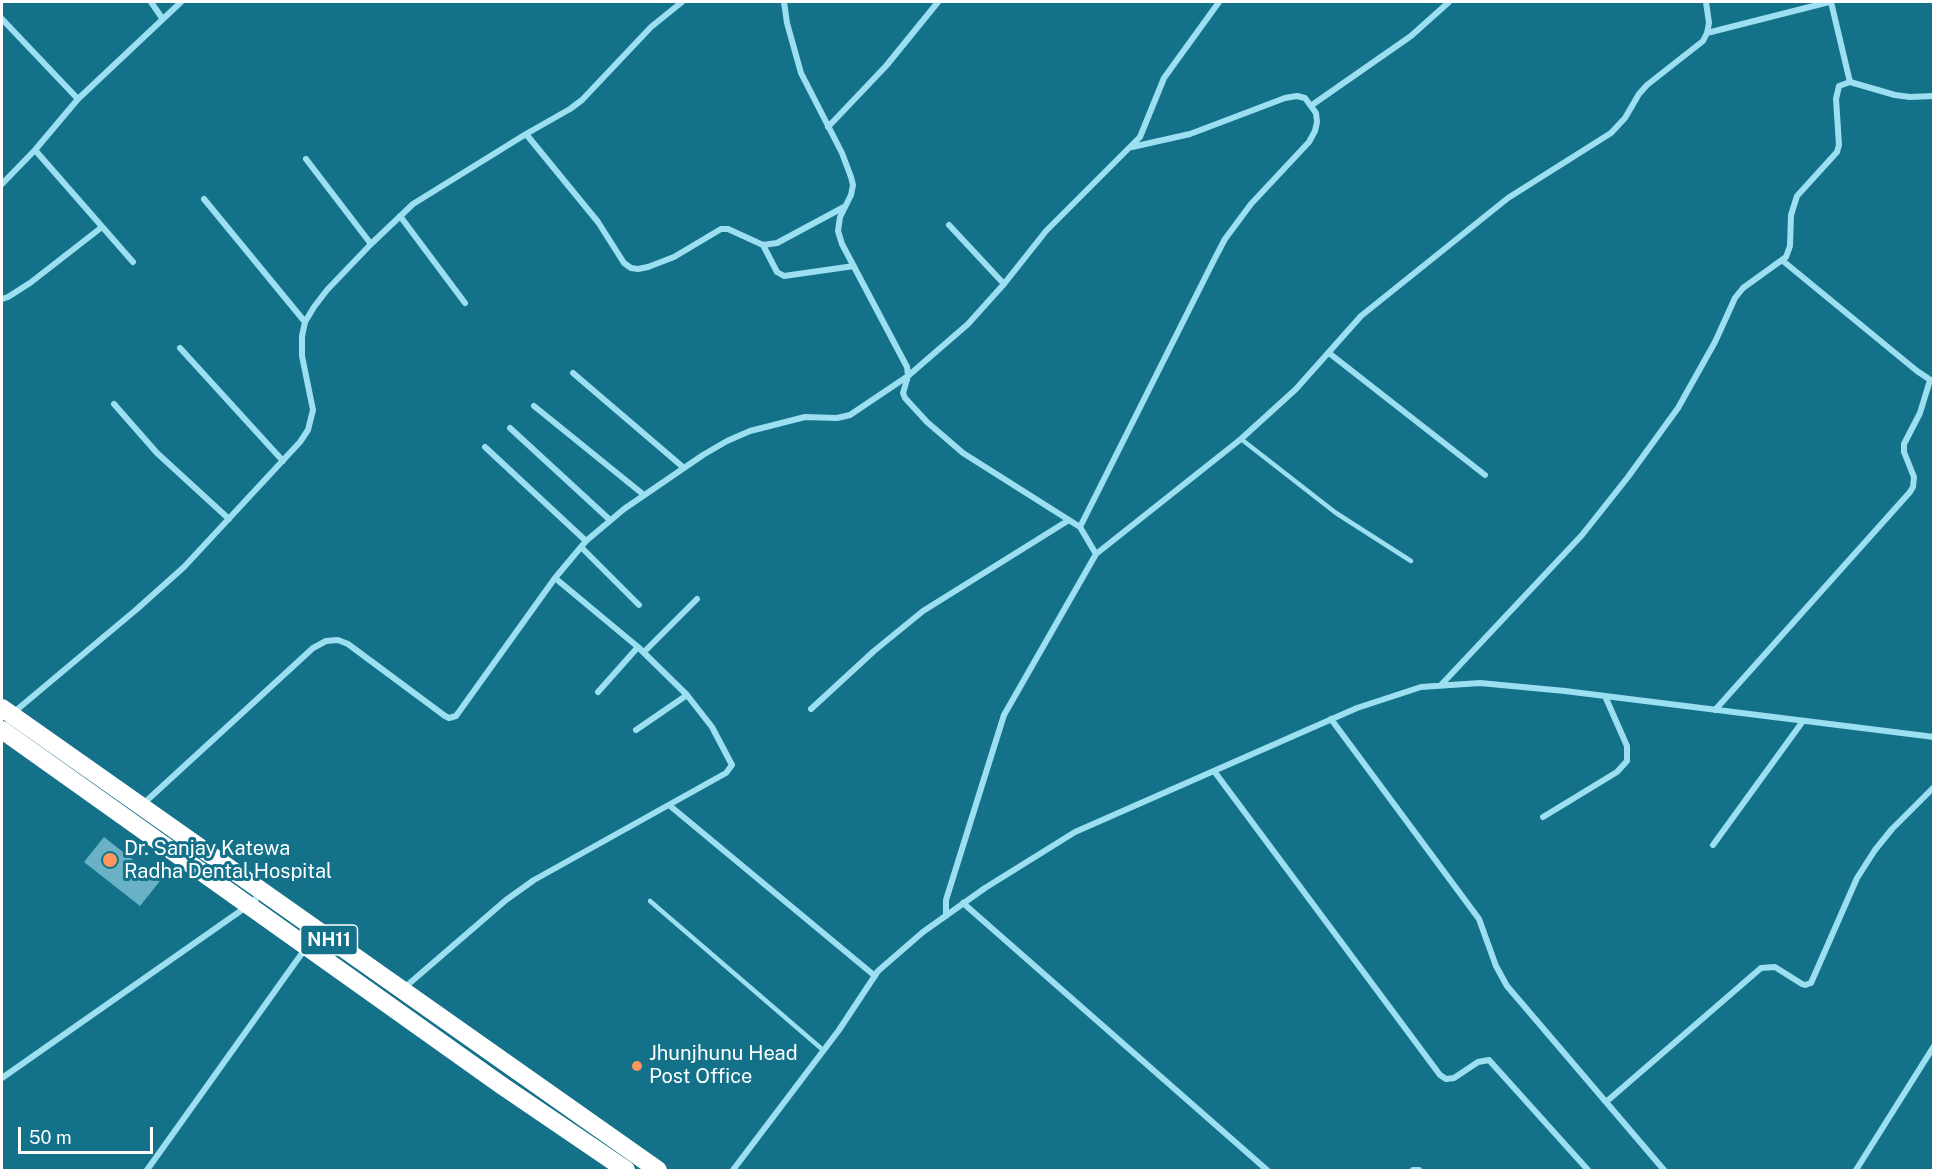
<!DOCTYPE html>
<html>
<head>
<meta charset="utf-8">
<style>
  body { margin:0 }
  #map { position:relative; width:1935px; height:1172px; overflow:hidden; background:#14718a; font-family:"Public Sans",sans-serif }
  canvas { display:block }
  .frame { position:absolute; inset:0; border:3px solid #fff; pointer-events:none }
  .scale { position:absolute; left:18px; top:1127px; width:135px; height:27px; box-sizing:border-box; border:3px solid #fff; border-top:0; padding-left:8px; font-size:18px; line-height:21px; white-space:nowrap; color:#fff; -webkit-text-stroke:4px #14718a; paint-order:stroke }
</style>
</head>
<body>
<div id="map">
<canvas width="1935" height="1172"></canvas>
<div class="frame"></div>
<div class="scale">50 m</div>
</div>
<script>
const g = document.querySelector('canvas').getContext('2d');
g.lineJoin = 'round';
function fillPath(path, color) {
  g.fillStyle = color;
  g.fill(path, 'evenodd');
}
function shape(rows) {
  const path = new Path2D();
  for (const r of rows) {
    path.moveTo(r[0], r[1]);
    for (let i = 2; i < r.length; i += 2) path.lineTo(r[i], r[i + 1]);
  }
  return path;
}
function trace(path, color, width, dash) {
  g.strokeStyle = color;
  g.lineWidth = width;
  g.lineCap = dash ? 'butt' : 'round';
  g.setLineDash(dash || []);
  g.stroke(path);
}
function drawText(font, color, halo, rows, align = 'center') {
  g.font = font + ' "Public Sans",sans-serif';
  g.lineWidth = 6;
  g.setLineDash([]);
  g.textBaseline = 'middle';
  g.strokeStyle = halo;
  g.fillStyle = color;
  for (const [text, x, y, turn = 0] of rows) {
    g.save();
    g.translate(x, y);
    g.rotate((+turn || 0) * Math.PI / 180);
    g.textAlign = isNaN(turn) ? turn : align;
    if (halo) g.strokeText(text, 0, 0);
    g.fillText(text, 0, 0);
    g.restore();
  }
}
fillPath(shape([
  [104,837,160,881,140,906,84,862]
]), '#69b2c5');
trace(shape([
  [1241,439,1336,513,1411,561],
  [650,901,823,1050]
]), '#9cdff0', 4.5);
trace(shape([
  [151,2,162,18],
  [784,2,787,23,801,73,842,153,851,177,853,185,851,195,840,217,838,231,842,244,907,367,908,376,903,393,905,398,927,422,963,453,1080,527,1096,554,1004,715,946,900,946,916],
  [1831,2,1850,82],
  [2,19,78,99],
  [1707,33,1829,2],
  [1312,105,1411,36,1449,2],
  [828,127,886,66,938,2],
  [526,134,598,222,624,263,631,268,638,269,648,267,674,257,721,229,728,229,763,245,777,243,844,207],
  [35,150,133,262],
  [306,159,371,244],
  [2,184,35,150,78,99,181,2],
  [204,199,305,322],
  [400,216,465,303],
  [949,225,1004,284],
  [763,245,777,272,784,276,854,266],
  [1783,261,1917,371,1932,381],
  [2,299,8,297,30,283,102,227],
  [180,348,283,461],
  [1329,353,1485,475],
  [573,373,684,468],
  [114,404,157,453,229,519],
  [534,406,644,495],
  [510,428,610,520],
  [485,447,586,541],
  [1080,527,1215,258,1225,239,1251,204,1309,142,1315,131,1317,122,1316,113,1305,98,1297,96,1285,98,1190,134,1132,147],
  [581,547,639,605],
  [1096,554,1241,439,1296,389,1361,316,1508,198,1611,133,1625,118,1639,94,1647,85,1703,41,1707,33,1709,23,1706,2],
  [644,652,697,599],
  [1441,685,1582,535,1628,477,1678,408,1715,342,1735,298,1743,288,1786,257,1790,246,1791,215,1797,196,1837,152,1839,145,1836,99,1839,86,1850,82,1895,95,1910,97,1934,96],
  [598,692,638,647],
  [811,709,874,651,923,611,1069,520],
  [1715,710,1910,492,1913,487,1914,477,1904,452,1904,444,1920,413,1930,380],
  [13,713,137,609,184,567,300,442,308,430,313,410,302,356,302,336,305,322,314,307,327,290,371,244,413,204,526,134,570,109,582,100,651,27,682,2],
  [1331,719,1479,919,1496,966,1507,986,1664,1170],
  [636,730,687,695],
  [1214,771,1440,1075,1446,1079,1454,1078,1478,1062,1489,1060,1588,1170],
  [143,804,313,648,326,641,338,640,348,644,445,716,449,718,456,716,555,578,586,541,624,509,703,455,727,441,750,431,805,417,837,418,850,415,908,376,968,324,1004,284,1046,231,1140,137,1164,78,1219,2],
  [669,805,875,976],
  [1543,817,1617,772,1627,761,1627,746,1605,696],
  [1713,845,1803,721],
  [963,903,1267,1170],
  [404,988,506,900,534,880,726,773,732,765,712,727,687,695,638,647,555,578],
  [2,1078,249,905,262,893],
  [1606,1102,1761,968,1775,967,1802,984,1805,985,1811,983,1857,878,1875,850,1892,829,1934,787],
  [147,1170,305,949],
  [733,1170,839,1030,878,971,923,932,985,888,1075,832,1357,708,1421,687,1480,683,1565,691,1934,737],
  [1413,1170,1419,1170],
  [1856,1170,1934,1046]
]), '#9cdff0', 6);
trace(shape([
  [2,708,658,1170],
  [2,730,501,1085,626,1170]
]), '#fff', 18);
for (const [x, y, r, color] of [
  [110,860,8,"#ff965b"],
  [637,1066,6,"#ff965b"]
]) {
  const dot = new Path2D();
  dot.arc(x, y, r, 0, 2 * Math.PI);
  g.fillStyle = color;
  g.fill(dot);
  trace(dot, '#14718a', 2);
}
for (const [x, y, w] of [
  [329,940,57]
]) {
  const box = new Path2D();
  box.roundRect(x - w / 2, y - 15, w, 30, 4.5);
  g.fillStyle = '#14718a';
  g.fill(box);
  trace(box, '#fff', 1.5);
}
drawText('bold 18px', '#fff', null, [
  ["NH11",329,940]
]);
drawText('20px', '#fff', '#14718a', [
  ["Dr. Sanjay Katewa",124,849],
  ["Radha Dental Hospital",124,872],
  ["Jhunjhunu Head",649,1054],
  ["Post Office",649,1077]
], 'left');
</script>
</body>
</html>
